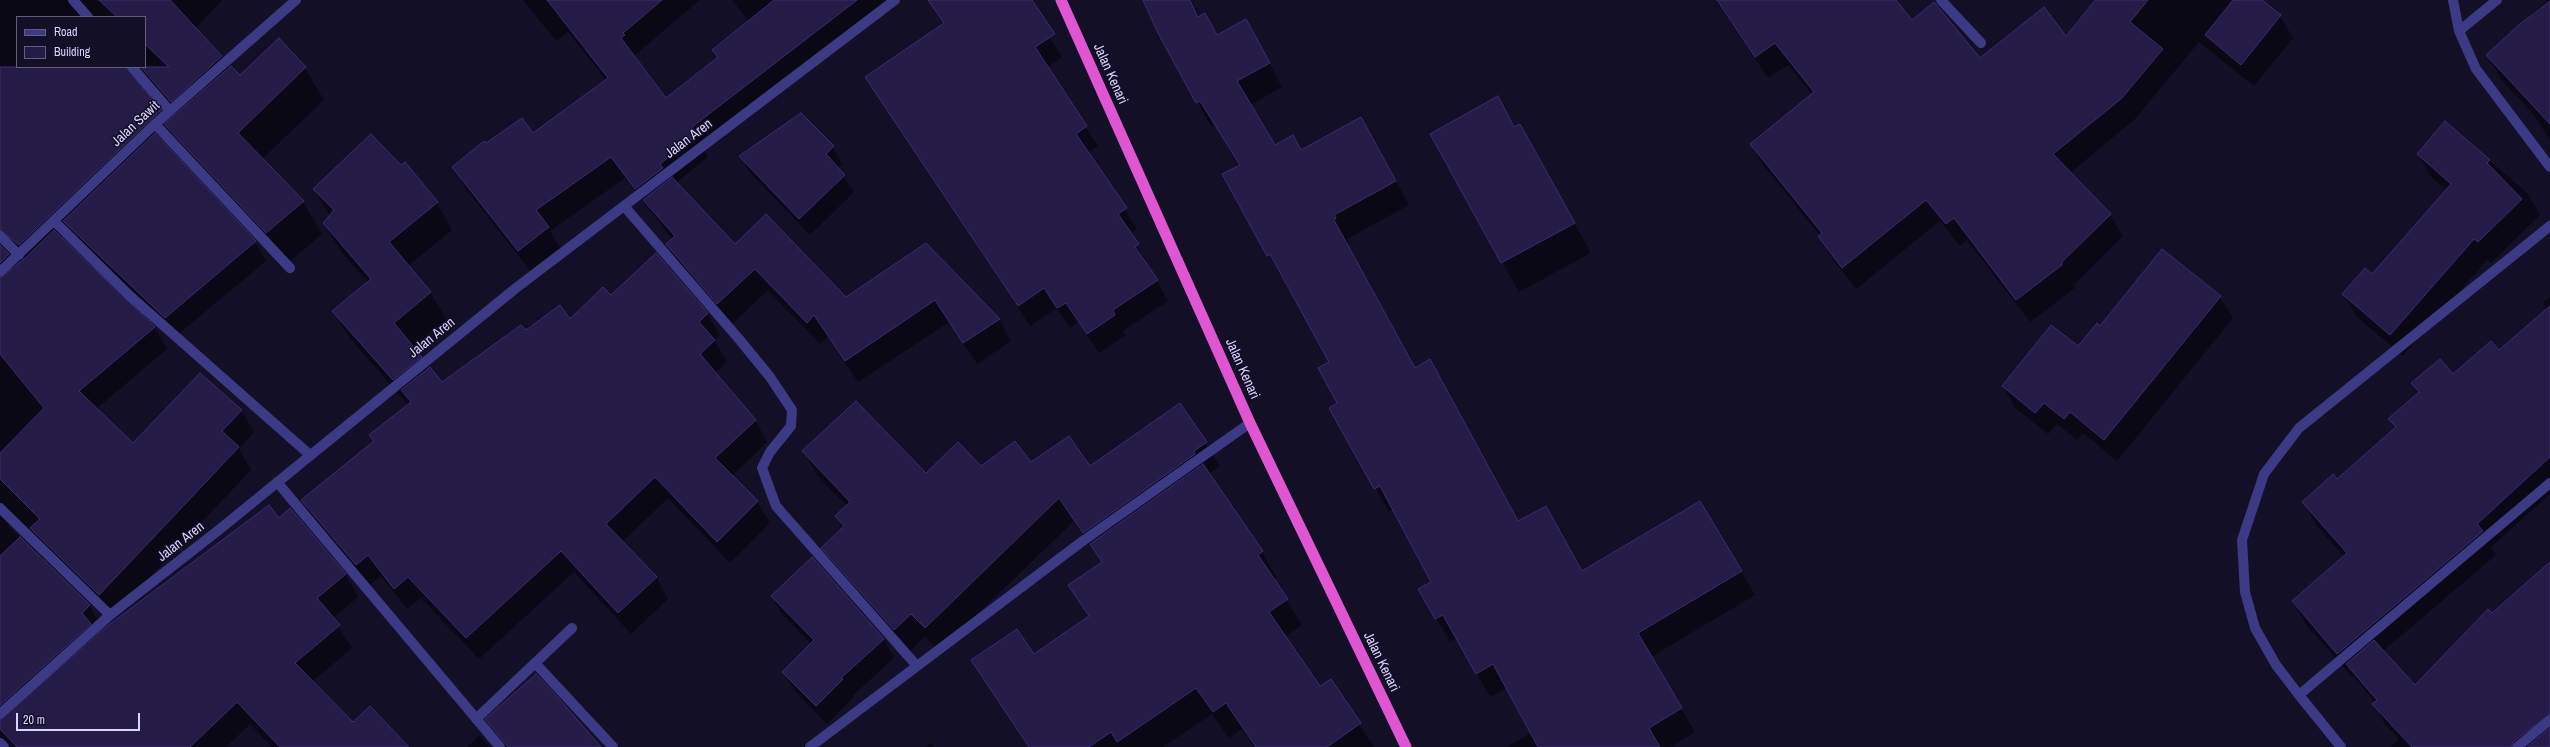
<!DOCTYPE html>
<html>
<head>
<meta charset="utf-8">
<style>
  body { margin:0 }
  #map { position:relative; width:2550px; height:747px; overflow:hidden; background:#130f26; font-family:"Archivo Narrow",sans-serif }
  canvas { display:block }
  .legend { position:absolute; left:16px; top:16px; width:130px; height:52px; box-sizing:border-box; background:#130f26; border:1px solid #625e7d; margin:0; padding:5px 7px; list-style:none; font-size:12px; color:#d9d4ff }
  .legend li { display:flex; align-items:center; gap:8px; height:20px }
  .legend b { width:20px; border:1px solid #625e7d }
  .scale { position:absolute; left:16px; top:713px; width:124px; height:18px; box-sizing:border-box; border:2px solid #d9d4ff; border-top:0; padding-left:5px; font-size:12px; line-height:14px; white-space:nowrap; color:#d9d4ff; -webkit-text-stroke:3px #130f26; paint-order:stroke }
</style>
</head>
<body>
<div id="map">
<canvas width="2550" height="747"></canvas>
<ul class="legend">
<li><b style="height:5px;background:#3d3a85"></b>Road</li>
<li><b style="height:11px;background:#241b47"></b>Building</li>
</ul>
<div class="scale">20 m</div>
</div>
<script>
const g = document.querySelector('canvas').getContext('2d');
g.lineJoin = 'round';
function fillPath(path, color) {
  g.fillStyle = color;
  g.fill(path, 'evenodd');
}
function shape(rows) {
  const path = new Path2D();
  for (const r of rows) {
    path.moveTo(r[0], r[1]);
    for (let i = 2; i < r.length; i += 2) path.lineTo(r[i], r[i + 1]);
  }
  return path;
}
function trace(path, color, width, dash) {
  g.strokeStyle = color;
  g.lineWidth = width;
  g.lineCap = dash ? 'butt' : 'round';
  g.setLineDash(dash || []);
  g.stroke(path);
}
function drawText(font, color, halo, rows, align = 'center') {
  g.font = font + ' "Archivo Narrow",sans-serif';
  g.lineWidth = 3;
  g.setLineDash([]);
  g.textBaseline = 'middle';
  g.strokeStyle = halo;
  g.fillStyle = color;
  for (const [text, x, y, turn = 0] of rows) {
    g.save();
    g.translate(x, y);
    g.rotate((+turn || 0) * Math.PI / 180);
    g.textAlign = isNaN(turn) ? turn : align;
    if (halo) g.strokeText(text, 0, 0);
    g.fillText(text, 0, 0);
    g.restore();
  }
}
fillPath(shape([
  [0,0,222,0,196,28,222,57,229,69,240,77,279,40,305,68,324,100,262,159,303,202,322,234,285,265,171,134,162,143,255,242,266,261,176,336,70,230,61,238,154,327,167,349,96,409,133,445,241,410,254,432,239,449,251,470,112,617,12,523,8,526,89,605,102,627,96,634,97,637,278,519,345,574,358,597,333,618,352,648,312,682,353,723,408,747,272,747,250,724,226,747,0,747,0,725,31,696,0,665],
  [17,17,145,17,145,67,17,67],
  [144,82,151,85,177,115,167,123,140,84],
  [8,253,18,253,24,259,16,267],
  [523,0,700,0,635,55,635,59,666,100,718,58,714,50,749,22,732,0,897,0,704,149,708,157,676,183,735,245,846,298,926,244,999,319,1011,341,977,364,949,322,858,382,828,337,820,344,768,290,731,325,680,266,667,244,672,239,625,178,550,231,561,249,531,272,466,189,454,167,486,145,533,134,606,80,568,32,556,41],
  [929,0,1026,0,1062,57,1047,67,1098,146,1088,153,1137,229,1130,234,1168,301,1123,331,1126,335,1099,353,1078,322,1070,328,1057,308,1030,326,866,78,944,24],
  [1143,0,1192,0,1200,17,1217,36,1259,44,1282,87,1250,105,1275,146,1301,151,1374,142,1409,205,1347,239,1349,242,1346,244,1415,369,1518,522,1582,572,1741,571,1755,595,1651,657,1695,732,1670,747,1506,747,1532,733,1507,688,1490,697,1457,638,1450,642,1420,589,1432,582,1393,510,1389,512,1331,408,1338,404,1331,362,1224,175,1240,165,1215,124,1211,127],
  [1716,0,1895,0,1911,21,1980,60,2065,36,2094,0,2260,0,2280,16,2293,38,2254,86,2199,42,2134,120,2070,173,2110,214,2123,236,2075,284,2075,288,2030,322,1967,240,1960,246,1940,221,1856,289,1832,258,1820,236,1764,166,1751,144,1812,95,1788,65,1768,78],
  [2547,0,2550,0,2550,140,2534,115,2501,79,2487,55],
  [1497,98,1515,128,1520,125,1591,253,1519,292,1431,134],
  [2445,122,2528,194,2540,215,2491,263,2487,260,2403,356,2356,316,2344,294,2372,276,2447,191,2430,176,2418,154],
  [833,147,842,164,838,168,854,192,810,235,750,173,741,156],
  [314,189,437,203,452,230,408,266,430,292,446,319,413,347,428,369,442,383,525,332,570,320,611,296,707,314,720,335,714,340,727,362,715,373,755,420,767,442,732,476,757,502,770,523,730,563,668,498,622,542,656,577,668,599,631,634,574,572,479,659,421,598,407,609,381,576,369,586,314,522,302,500,374,442,370,435,408,405,349,337,333,311,368,283,340,250,324,223,330,216],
  [2220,297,2233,318,2117,461,2083,433,2077,440,2057,424,2048,434,2015,408,2003,386,2078,348,2100,327],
  [2550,297,2550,494,2491,547,2496,555,2383,651,2415,686,2550,563,2550,747,2391,747,2399,739,2385,725,2375,703,2354,676,2352,677,2307,626,2293,602,2344,557,2317,526,2303,502,2337,480,2395,429,2389,419,2418,394,2413,384,2453,375,2499,351,2547,310,2543,303],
  [1180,405,1220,466,1208,474,1262,552,1277,578,1274,580,1302,625,1285,637,1320,688,1330,680,1374,747,1254,747,1242,729,1229,738,1212,714,1163,747,1028,747,973,661,1034,655,1089,617,1070,585,1102,563,1074,521,939,651,925,637,908,653,836,572,823,548,843,529,836,516,847,506,817,475,804,452,926,475,1031,464,1090,468],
  [772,597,884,639,894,658,852,696,853,698,827,724,794,690,783,672,811,644,783,615],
  [486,719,600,747,504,747],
  [480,735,490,747,467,747],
  [931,743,934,747,924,747]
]), '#0007');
const building = shape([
  [99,0,170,0,222,56,171,102,141,67,169,67,145,44,145,17,117,17,99,0],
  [547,0,662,0,623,33,625,35,621,38,666,98,718,57,712,50,774,0,857,0,692,127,697,135,660,164,663,168,635,189,611,157,536,210,549,227,518,251,452,167,484,141,486,143,522,118,533,133,608,78,547,0],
  [928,0,1032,0,1055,34,1035,47,1087,126,1076,134,1127,208,1118,214,1139,244,1135,247,1158,280,1113,310,1115,315,1087,334,1066,303,1057,308,1044,288,1018,306,865,77,944,23,928,0],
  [1143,0,1190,0,1198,17,1205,13,1217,35,1246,19,1270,63,1237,81,1275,145,1293,135,1301,150,1361,117,1396,181,1334,215,1336,218,1334,220,1415,368,1430,359,1518,521,1546,506,1582,571,1700,501,1742,571,1638,633,1682,708,1649,728,1660,747,1538,747,1493,664,1476,674,1443,615,1435,619,1418,589,1431,582,1380,486,1374,489,1329,408,1337,403,1318,368,1329,362,1270,254,1267,256,1222,174,1240,165,1200,101,1196,103,1158,33,1143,0],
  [1717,0,1896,0,1912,20,1934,2,1980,58,2044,7,2066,36,2095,0,2148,0,2130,22,2163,49,2122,98,2053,154,2111,214,2062,262,2062,265,2016,300,1954,218,1946,224,1926,200,1842,268,1818,236,1822,233,1750,144,1814,92,1775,43,1755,57,1717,0],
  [2233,0,2262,0,2281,15,2241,65,2205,35,2233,0],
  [2550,1,2550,124,2486,55,2520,24,2550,1],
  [279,38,306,67,238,133,304,201,266,233,164,124,231,66,240,75,279,38],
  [0,67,126,67,161,110,19,245,0,230,0,67],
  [1498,96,1514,127,1520,124,1575,223,1501,263,1430,134,1498,96],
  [801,113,834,146,826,154,845,175,799,219,739,156,801,113],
  [2445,121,2490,160,2487,163,2522,199,2478,242,2474,239,2390,335,2342,294,2365,268,2372,274,2451,184,2417,154,2445,121],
  [155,133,256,241,165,318,63,221,155,133],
  [371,134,401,165,405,162,438,202,389,242,431,292,394,323,422,357,393,380,332,311,371,279,323,223,334,210,313,189,371,134],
  [672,177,735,244,766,214,846,297,926,243,1000,319,963,343,935,300,845,361,814,315,807,323,755,269,717,304,666,244,675,236,643,200,672,177],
  [54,230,155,327,79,391,133,443,200,373,242,410,222,431,239,447,99,595,30,528,40,519,0,479,0,453,44,408,0,354,0,278,23,260,54,230],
  [0,245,9,254,0,263,0,245],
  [2162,249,2221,296,2104,440,2070,412,2064,419,2044,403,2035,413,2002,386,2051,325,2078,346,2097,323,2100,326,2162,249],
  [656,253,708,313,699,322,715,340,700,354,756,420,715,458,758,501,717,542,655,477,606,524,657,577,618,613,561,551,466,638,408,577,394,589,368,555,356,565,301,500,374,441,369,435,411,402,401,390,430,367,442,382,521,325,526,330,560,305,570,319,603,287,611,295,656,253],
  [2550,306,2550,457,2477,524,2483,531,2337,654,2292,601,2347,553,2302,502,2333,474,2337,479,2396,427,2388,419,2419,392,2411,383,2440,359,2453,374,2491,341,2499,350,2550,306],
  [856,401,926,473,958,442,981,466,1015,441,1031,462,1069,436,1090,466,1180,403,1207,442,1194,451,1195,454,1083,533,1059,498,925,628,911,614,894,630,821,548,844,526,835,516,850,502,802,451,856,401],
  [1203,464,1263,551,1258,555,1288,599,1269,612,1320,686,1331,679,1361,723,1327,747,1256,747,1226,703,1213,712,1196,688,1117,742,1111,732,1089,747,1029,747,971,660,1017,629,1034,654,1089,616,1068,585,1102,562,1090,544,1203,464],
  [269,505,279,518,290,508,346,574,317,598,340,625,295,663,353,722,370,706,409,747,280,747,237,702,190,747,17,747,0,729,0,720,106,627,269,505],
  [20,537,90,605,82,613,91,624,0,705,0,556,20,537],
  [812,557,884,639,841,678,843,679,816,706,782,672,814,640,771,596,812,557],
  [2550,562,2550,714,2513,742,2511,747,2412,747,2372,704,2377,700,2346,664,2374,640,2415,685,2488,609,2492,613,2550,562],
  [536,674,555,694,601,747,508,747,485,719,536,674],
  [2550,728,2550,747,2527,747,2550,728]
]);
fillPath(building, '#241b47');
trace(building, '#3b2d73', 1);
trace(shape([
  [73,0,88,17],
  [1941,0,1981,43],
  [2453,0,2459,31,2476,69,2550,167],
  [2459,31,2497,0],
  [132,67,170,111],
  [155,124,290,268],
  [624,206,739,339,770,377,792,410,791,426,770,452,762,468,776,506,917,666],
  [55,222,130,296,310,455],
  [2550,226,2299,428,2264,474,2242,540,2245,592,2255,628,2276,665,2299,695,2550,483],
  [0,236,19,255],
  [0,272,155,124,296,0],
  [277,482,500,747],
  [0,508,110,615],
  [535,663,613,747],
  [2299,695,2341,747],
  [0,714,110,615,220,529,516,288,895,0],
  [476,719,572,628],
  [0,743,4,747],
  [810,747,1080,543,1250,423],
  [2517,747,2550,720]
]), '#3d3a85', 10);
trace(shape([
  [1061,0,1250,423,1406,747]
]), '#e055d1', 11);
drawText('14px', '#d9d4ff', '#130f26', [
  ["Jalan Kenari",1110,74,66],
  ["Jalan Sawit",136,124,-43],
  ["Jalan Aren",689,139,-37],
  ["Jalan Aren",432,338,-39],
  ["Jalan Kenari",1242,369,66],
  ["Jalan Aren",181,542,-38],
  ["Jalan Kenari",1381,662,64]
]);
</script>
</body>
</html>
